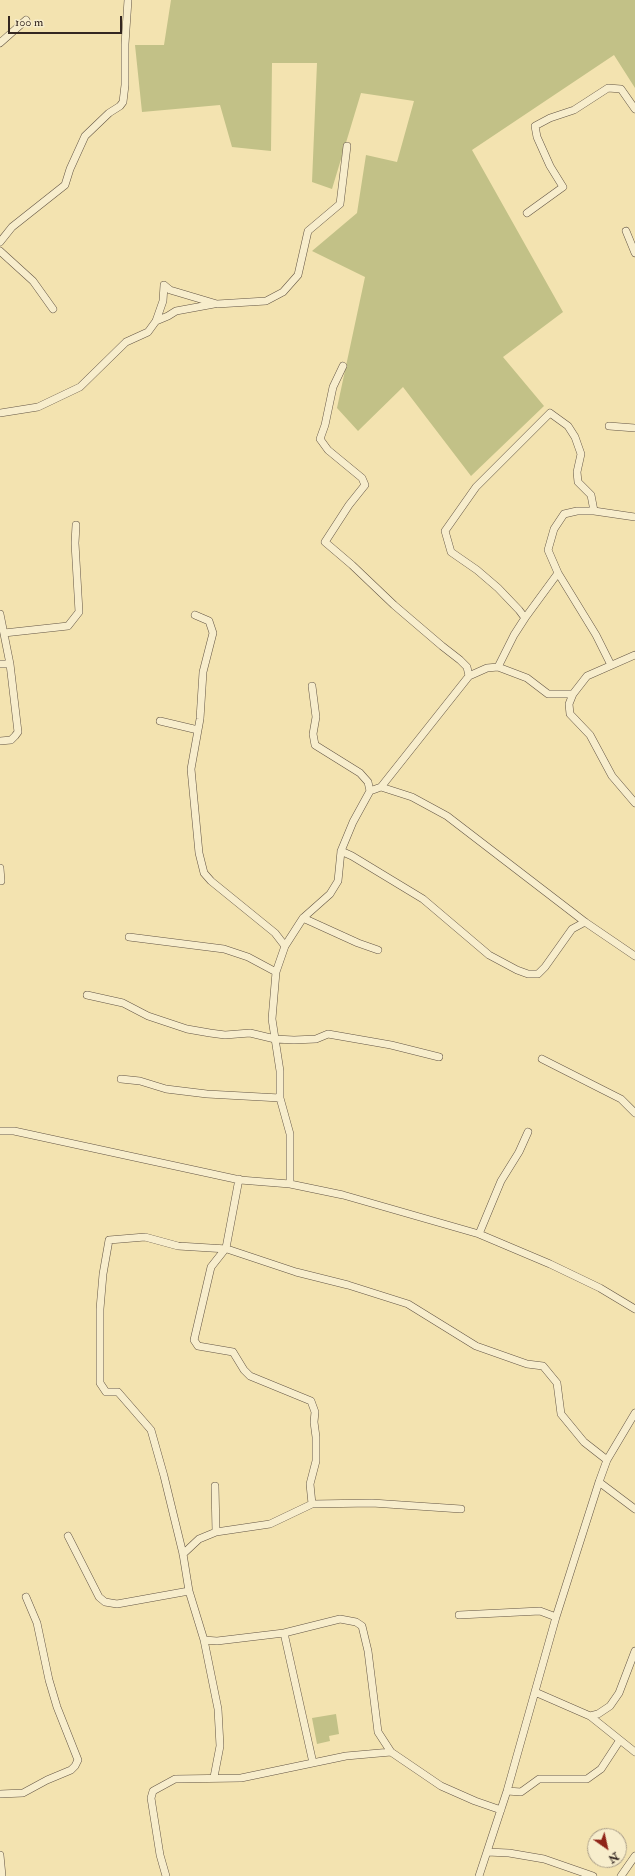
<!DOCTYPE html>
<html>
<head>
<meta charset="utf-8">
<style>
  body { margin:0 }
  #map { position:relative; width:635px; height:1876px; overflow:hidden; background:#f3e3b0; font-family:"IM FELL Double Pica",serif }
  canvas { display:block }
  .north { position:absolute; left:587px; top:1828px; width:40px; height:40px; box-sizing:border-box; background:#f7edcc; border:1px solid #a99d87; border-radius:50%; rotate:146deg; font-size:11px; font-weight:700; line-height:16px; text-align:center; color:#332620 }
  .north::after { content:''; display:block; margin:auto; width:14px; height:18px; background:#8f2418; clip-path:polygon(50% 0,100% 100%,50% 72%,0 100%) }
  .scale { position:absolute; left:8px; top:16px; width:114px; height:18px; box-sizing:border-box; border:2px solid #332620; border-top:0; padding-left:5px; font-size:12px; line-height:14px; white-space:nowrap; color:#332620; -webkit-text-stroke:3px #f7edcc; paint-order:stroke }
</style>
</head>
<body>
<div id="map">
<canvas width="635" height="1876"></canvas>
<div class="north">N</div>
<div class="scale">100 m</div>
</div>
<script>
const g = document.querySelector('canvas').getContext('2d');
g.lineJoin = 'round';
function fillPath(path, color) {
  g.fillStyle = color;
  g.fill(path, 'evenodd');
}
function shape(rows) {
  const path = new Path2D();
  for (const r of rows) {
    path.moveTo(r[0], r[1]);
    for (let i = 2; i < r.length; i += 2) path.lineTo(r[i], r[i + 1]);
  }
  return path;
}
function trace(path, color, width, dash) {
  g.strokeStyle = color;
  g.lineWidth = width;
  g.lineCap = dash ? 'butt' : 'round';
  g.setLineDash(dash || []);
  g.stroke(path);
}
fillPath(shape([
  [171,0,635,0,635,88,614,55,472,150,563,312,503,357,544,406,471,476,403,387,358,431,337,408,365,277,312,251,357,213,366,155,397,162,414,101,361,93,332,189,312,182,317,63,272,63,271,151,232,147,220,105,142,112,135,45,164,45],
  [336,1714,339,1734,329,1736,330,1741,317,1744,312,1718]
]), '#c2c187');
const minor = shape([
  [0,43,26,20],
  [527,213,563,187,550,166,537,137,535,126,550,118,574,110,608,88,621,89,635,109],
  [626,231,635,253],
  [0,242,12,227,65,185,70,169,85,136,109,113,120,106,123,102,125,85,125,44,128,0],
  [0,251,33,281,53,309],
  [156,321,168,316,176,311,214,304],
  [343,366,333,387,325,425,320,439,328,450,362,478,365,485,349,505,325,542,352,565,394,605,442,646,460,660,467,667,469,676],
  [0,413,38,407,80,387,126,342,148,332,156,321,163,301,164,285,170,290,217,304,266,301,283,292,298,275,308,231,340,204,347,146],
  [609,426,635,428],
  [594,511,635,517],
  [558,573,596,635,611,665],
  [0,614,10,664,18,732,15,736,11,740,0,741],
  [195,615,209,621,213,633,203,672,200,719,191,769,199,853,204,873,211,881,275,933,285,946],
  [4,633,68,626,79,612,75,543,76,525],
  [635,655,587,676,573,694,569,704,570,714,590,735,612,776,635,803],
  [0,664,10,664],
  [498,667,527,678,548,694,573,694],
  [312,686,316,717,313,734,315,745,360,773,368,782,370,791],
  [160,721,198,730],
  [381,787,412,797,447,816,585,922,635,956],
  [341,851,352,856,423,899,489,955,517,970,528,974,538,974,545,967,572,929,585,922],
  [0,868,1,881],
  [303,918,358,943,378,950],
  [129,937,224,949,248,957,276,972],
  [87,995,123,1003,148,1016,187,1029,210,1033,225,1035,250,1033,275,1039,294,1040,316,1039,328,1034,391,1045,439,1057],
  [542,1059,621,1099,635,1113],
  [121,1079,140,1081,166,1089,207,1094,280,1098],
  [0,1131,14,1131,240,1180,290,1184,343,1195,479,1234,550,1264,600,1288,635,1309],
  [239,1179,226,1248,211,1267,194,1340,198,1346,233,1352,244,1370,250,1376,311,1401,315,1412,314,1422,316,1437,316,1461,310,1484,312,1504],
  [290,1184,290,1134,280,1098,280,1071,272,1019,276,972,285,946,303,918,330,894,338,881,341,851,353,822,370,791,381,787,469,676,487,668,498,667,514,635,525,618,519,610,498,588,477,570,451,552,445,531,476,487,550,413,568,426,575,437,581,454,577,472,578,482,591,495,594,511,577,511,564,514,554,529,548,550,558,573,525,618],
  [479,1234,501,1181,519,1152,528,1132],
  [599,1482,635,1509],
  [215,1486,216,1532],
  [68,1536,99,1597,105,1602,117,1604,189,1591],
  [183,1554,199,1539,216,1532,270,1524,312,1504,372,1503,461,1509],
  [459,1615,540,1611,556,1617],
  [284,1633,313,1763],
  [204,1640,217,1641,284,1633,340,1619,356,1622,362,1626,368,1651,378,1732,391,1752],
  [535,1692,590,1716,598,1714,610,1706,619,1693,635,1651],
  [590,1716,635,1752],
  [214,1777,220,1746,218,1709,204,1640,189,1591,183,1554,164,1476,151,1430,118,1392,106,1392,100,1383,100,1309,103,1274,109,1240,145,1237,178,1246,227,1249,296,1272,348,1285,408,1304,476,1346,527,1364,543,1366,557,1383,561,1414,584,1442,607,1460],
  [507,1791,521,1792,539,1779,587,1779,601,1769,620,1740],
  [0,1794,23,1793,47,1780,71,1770,75,1766,78,1760,57,1707,49,1680,37,1623,26,1597],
  [487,1852,509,1853,544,1859,593,1876],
  [0,1855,2,1876],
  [166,1876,160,1855,151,1798,153,1791,175,1779,241,1778,346,1756,391,1752,441,1786,475,1801,501,1810],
  [479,1876,507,1791,556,1617,599,1482,607,1460,635,1413],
  [621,1876,635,1856]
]);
trace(minor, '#635544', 8);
trace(minor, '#f7edcc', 7);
</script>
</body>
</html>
